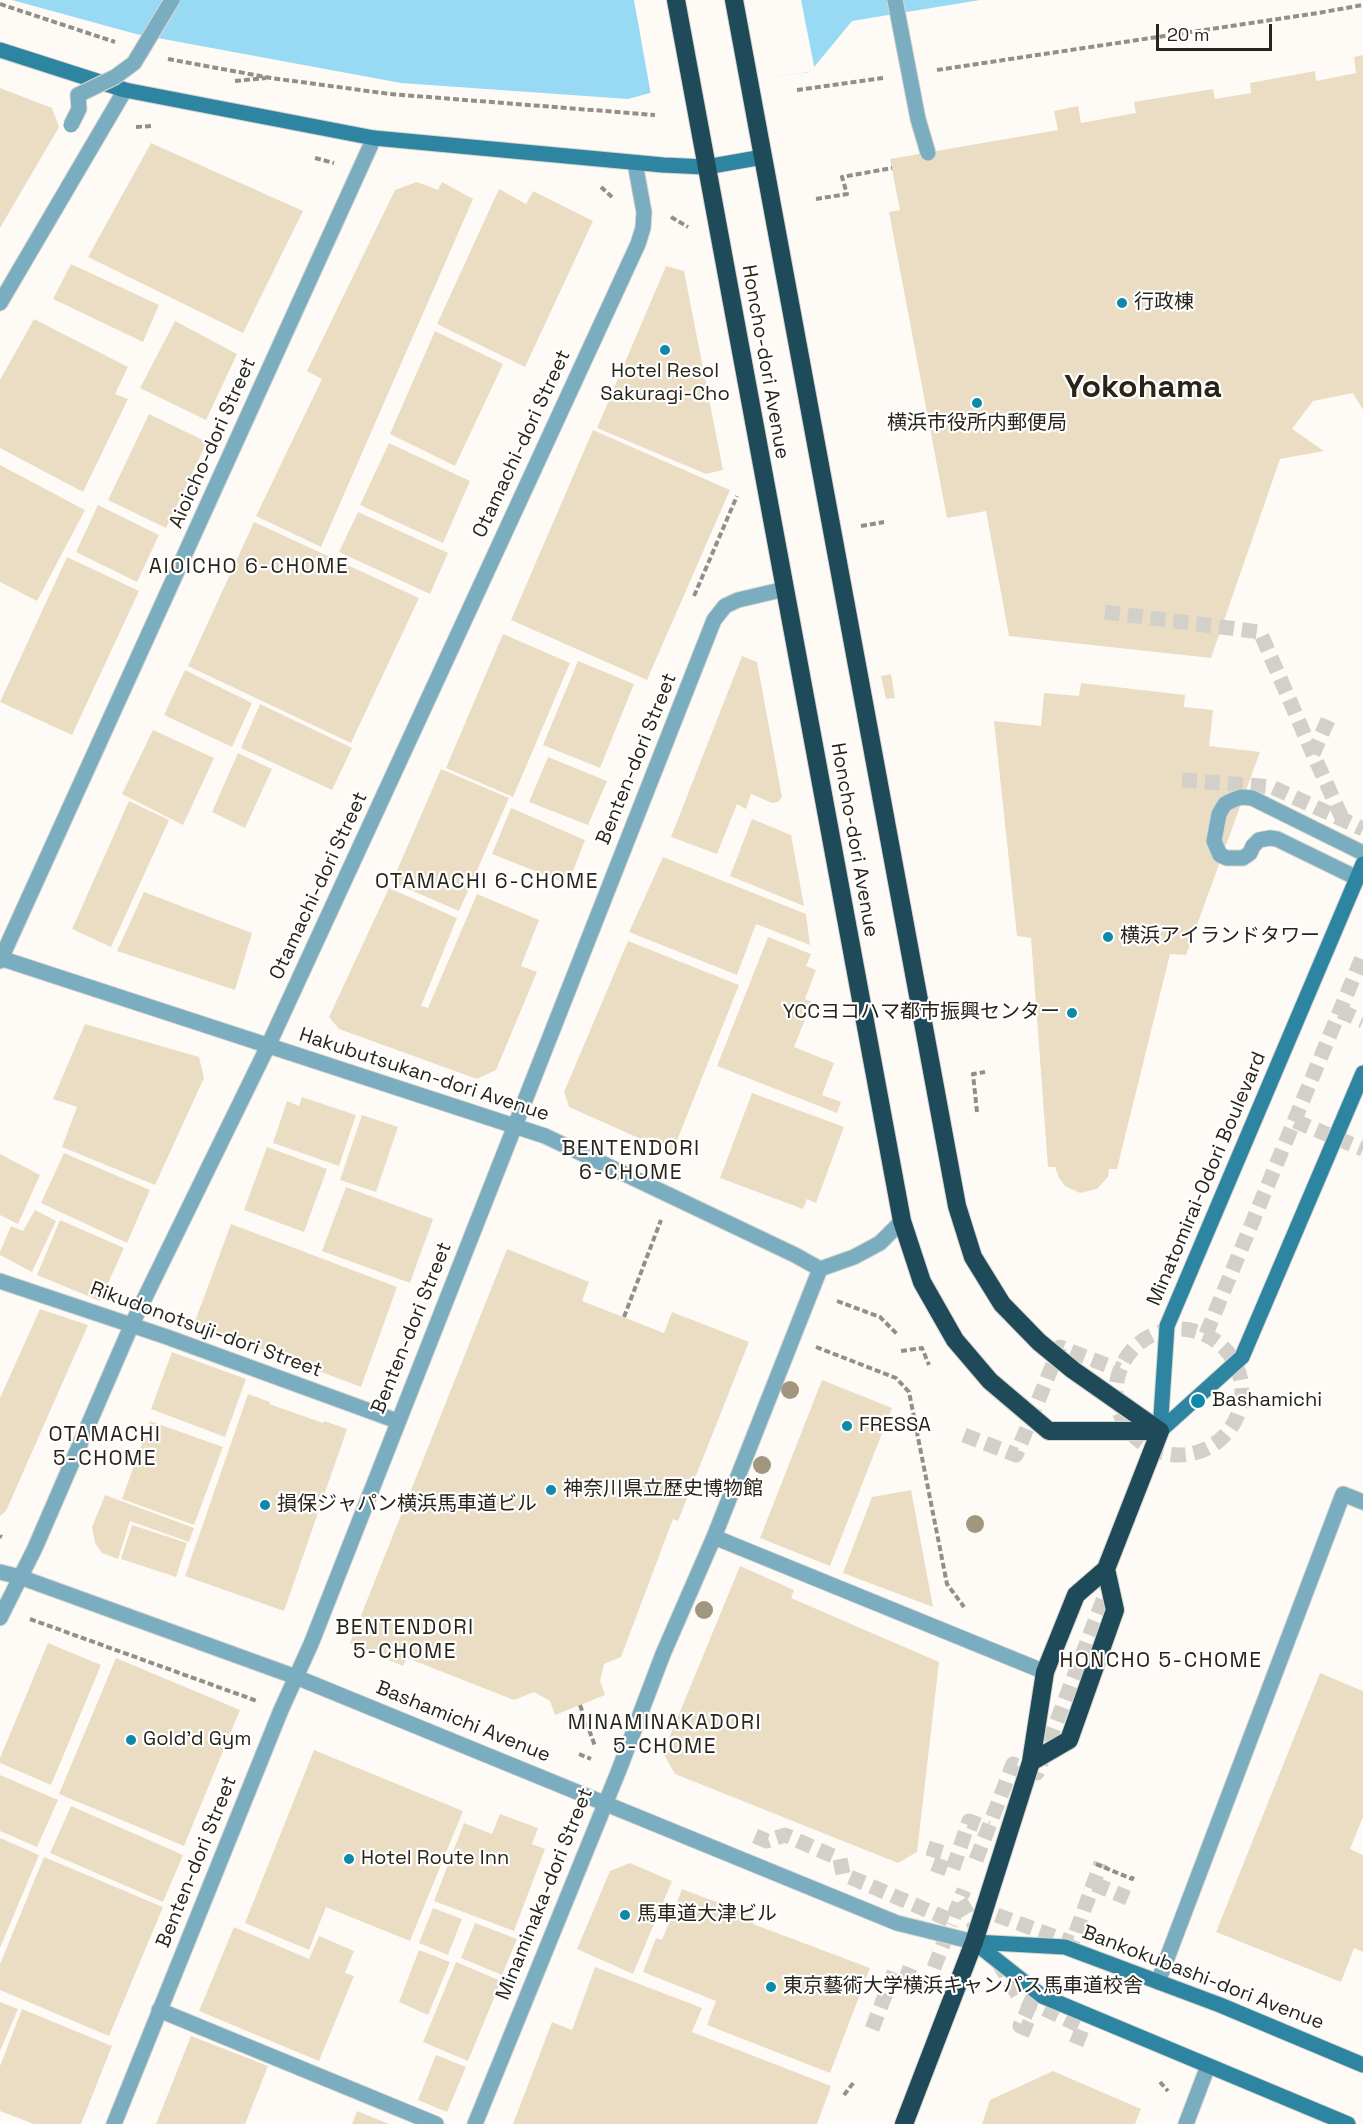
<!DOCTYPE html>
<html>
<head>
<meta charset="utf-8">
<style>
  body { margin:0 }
  #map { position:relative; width:1363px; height:2124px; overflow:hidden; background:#fefbf6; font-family:"Space Grotesk",sans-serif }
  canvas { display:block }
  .scale { position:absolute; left:1156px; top:24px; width:116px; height:27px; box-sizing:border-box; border:3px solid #28241a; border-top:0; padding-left:8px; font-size:18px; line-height:21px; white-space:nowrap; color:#28241a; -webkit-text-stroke:4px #fff; paint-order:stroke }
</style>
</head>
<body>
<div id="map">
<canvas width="1363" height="2124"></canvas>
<div class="scale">20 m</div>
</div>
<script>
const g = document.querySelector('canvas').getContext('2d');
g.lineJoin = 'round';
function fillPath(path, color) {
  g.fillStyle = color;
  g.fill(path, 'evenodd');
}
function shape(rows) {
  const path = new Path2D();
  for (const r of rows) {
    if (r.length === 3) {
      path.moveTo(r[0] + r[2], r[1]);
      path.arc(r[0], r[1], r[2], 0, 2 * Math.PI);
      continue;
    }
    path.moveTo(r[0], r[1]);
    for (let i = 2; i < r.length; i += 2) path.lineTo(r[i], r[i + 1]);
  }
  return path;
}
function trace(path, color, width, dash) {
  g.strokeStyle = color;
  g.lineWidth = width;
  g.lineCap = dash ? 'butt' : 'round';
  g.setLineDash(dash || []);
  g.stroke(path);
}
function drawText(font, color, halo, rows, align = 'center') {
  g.font = font + ' "Space Grotesk","Noto Sans JP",sans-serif';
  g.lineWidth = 4.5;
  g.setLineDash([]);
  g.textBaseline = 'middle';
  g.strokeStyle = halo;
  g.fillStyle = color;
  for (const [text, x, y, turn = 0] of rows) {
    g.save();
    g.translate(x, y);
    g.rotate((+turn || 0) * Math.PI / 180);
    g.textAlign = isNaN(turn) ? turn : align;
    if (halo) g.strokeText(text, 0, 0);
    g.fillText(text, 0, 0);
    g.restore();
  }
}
fillPath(shape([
  [12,0,980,0,852,21,810,72,650,93,628,99,401,83,136,34]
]), '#98daf3');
fillPath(shape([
  [634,0,801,0,815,71,651,95]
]), '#fefbf6');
fillPath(shape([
  [1363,55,1363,410,1353,393,1313,401,1292,429,1324,451,1280,459,1211,658,1009,636,986,511,947,518,889,212,900,210,890,159,1058,130,1054,111,1078,106,1081,123,1136,113,1134,102,1213,89,1215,99,1251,93,1250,83,1315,71,1316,81,1356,73,1354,57],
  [0,88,52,108,59,127,0,228],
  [151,143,303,211,243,333,88,257],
  [417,182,438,190,442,182,473,199,321,547,256,516,322,379,307,371,395,190],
  [499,189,526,204,533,191,593,221,525,367,437,324],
  [71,264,159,305,143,342,53,299],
  [666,266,684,271,723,470,706,474,597,428],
  [34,319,128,367,115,394,128,399,83,492,0,448,0,380],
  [175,321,237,354,206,420,140,388],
  [435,331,503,364,455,466,390,434],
  [149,414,207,442,166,528,108,500],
  [593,430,730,490,647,680,511,620],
  [389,443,470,481,443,543,360,505],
  [0,465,85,510,37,601,0,582],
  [98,505,159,535,137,582,76,552],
  [358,512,448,553,430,594,339,552],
  [254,522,419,598,351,743,188,666],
  [67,557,139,591,72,735,0,702],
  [503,634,570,663,513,797,446,768],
  [742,656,757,662,782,797,778,802,772,803,751,794,746,809,737,804,717,854,671,837],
  [578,661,634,684,600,768,543,745],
  [185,670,252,703,232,747,164,715],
  [891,674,895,698,886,699,881,676],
  [1081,683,1185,695,1184,707,1213,710,1209,746,1260,752,1186,955,1170,954,1117,1169,1109,1169,1108,1177,1097,1189,1080,1193,1065,1186,1059,1178,1055,1167,1048,1167,1031,938,1017,936,994,721,1041,726,1044,693,1079,696],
  [260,704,352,748,332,790,241,748],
  [153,730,214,758,183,825,122,794],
  [238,753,272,769,245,828,212,812],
  [548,757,607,781,588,825,529,802],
  [441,769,509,798,459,911,392,882],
  [129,801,169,820,111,947,72,929],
  [511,808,585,840,568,884,492,854],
  [752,819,791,835,804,906,730,876],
  [663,857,806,914,810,945,756,924,737,975,629,932],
  [389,888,457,918,421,1006,428,1008,477,894,539,920,521,966,537,972,496,1070,477,1079,339,1029,329,1017],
  [144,892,252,933,235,990,117,951],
  [768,937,811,954,806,966,816,970,805,999,812,1002,794,1047,834,1063,822,1095,841,1102,837,1113,717,1066],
  [628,941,739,985,672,1153,569,1107,564,1092],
  [85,1024,199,1057,204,1078,155,1185,62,1147,77,1107,53,1099],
  [752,1093,844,1127,816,1203,807,1199,803,1209,720,1178],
  [302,1097,356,1115,339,1166,273,1143,287,1101,299,1106],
  [362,1115,398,1127,376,1192,340,1180],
  [267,1147,327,1169,304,1232,244,1210],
  [64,1153,150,1190,127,1243,41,1203],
  [0,1154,40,1175,18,1224,0,1215],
  [346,1187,433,1219,410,1283,322,1251],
  [35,1210,56,1221,32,1272,0,1255,0,1252,11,1226,23,1231],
  [60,1220,124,1248,100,1301,37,1275],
  [231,1224,397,1287,361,1387,194,1324],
  [507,1249,589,1282,582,1301,664,1333,672,1312,749,1342,678,1521,673,1519,621,1657,604,1664,600,1681,605,1695,555,1715,550,1701,534,1692,514,1700,407,1658,403,1666,350,1643],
  [40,1309,88,1325,6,1511,0,1516,0,1398],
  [172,1352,246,1379,225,1437,151,1409],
  [822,1380,892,1408,830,1566,760,1538],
  [248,1394,270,1402,269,1404,323,1423,324,1421,347,1429,284,1611,185,1576],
  [150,1421,223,1447,194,1525,122,1499],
  [911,1490,933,1607,843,1573,872,1497],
  [105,1495,194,1528,189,1542,130,1521,118,1559,102,1553,95,1543,92,1527],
  [132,1525,187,1543,176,1577,121,1559],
  [740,1566,794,1590,791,1598,939,1662,917,1852,898,1863,675,1774,663,1753],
  [48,1643,101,1665,51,1785,0,1763,0,1758],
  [116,1658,240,1710,184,1846,59,1794],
  [1320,1673,1363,1691,1363,1817,1350,1849,1363,1855,1363,1952,1354,1948,1341,1982,1216,1932],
  [314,1750,463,1811,410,1941,326,1907,309,1950,245,1923],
  [0,1775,58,1800,37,1847,0,1831],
  [71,1806,183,1855,163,1902,50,1853],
  [500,1814,538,1828,532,1844,545,1849,514,1931,434,1901,464,1823,492,1834],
  [0,1838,39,1855,0,1948],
  [44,1857,163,1907,109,2036,0,1990,0,1964],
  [630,1863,672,1881,633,1974,577,1949,610,1871],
  [682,1889,756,1917,753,1924,870,1968,830,2073,707,2025,716,2001,643,1972,656,1938,662,1940],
  [433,1908,462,1919,448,1955,419,1943],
  [475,1923,517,1939,502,1975,461,1958],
  [234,1927,309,1959,319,1936,354,1951,345,1973,354,1976,319,2061,199,2011],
  [419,1950,450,1962,428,2015,399,2002],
  [456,1962,501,1981,468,2061,423,2042],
  [595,1967,702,2008,692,2032,831,2086,817,2124,513,2124,552,2022,572,2030],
  [0,2002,18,2009,0,2051],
  [22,2009,112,2046,81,2124,34,2124,0,2111,0,2066],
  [191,2036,268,2066,245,2124,156,2124],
  [436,2055,466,2067,447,2112,418,2100],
  [1053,2071,1141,2109,1135,2124,982,2124,990,2100],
  [357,2111,389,2124,352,2124]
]), '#eaddc4');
trace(shape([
  [1105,612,1260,632,1313,754],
  [1328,720,1313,754,1343,820],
  [1182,780,1272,787,1363,829],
  [1340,1011,1363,1021],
  [1295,1121,1363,1149],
  [1179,1392,63],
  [1206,1334,1363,955],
  [964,1435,1016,1455,1060,1347,1119,1370],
  [755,1836,767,1841,785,1835,840,1859,843,1874,952,1921,964,1890],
  [937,1843,931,1863,952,1871,969,1821,988,1828],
  [976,1860,1013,1764,1037,1773,1110,1582],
  [1094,1884,1128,1898],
  [960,1901,982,1937],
  [975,1907,1072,1943,1101,1863],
  [998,1962,1019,1997,1083,2027,1075,2047],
  [1031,2003,1020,2026,1034,2032],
  [872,2029,895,1970,928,1983,951,1924]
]), '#d3d0ca', 15, [15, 8]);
const lane = shape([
  [1357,878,1277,839,1270,838,1259,840,1253,846,1250,853,1243,858,1227,858,1220,855,1214,841,1219,814,1225,804,1233,800,1241,797,1252,798,1363,853],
  [1158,1982,1343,1494,1363,1502]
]);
const street = shape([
  [0,303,125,90],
  [0,958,545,1136,795,1255,820,1269],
  [0,961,374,138],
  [0,1281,167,1337,397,1421],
  [714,1537,1045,1672],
  [0,1572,20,1577,296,1677,897,1923,974,1942],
  [0,1618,35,1548,132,1324,268,1046,638,244,643,228,644,212,635,163],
  [159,2010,436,2124],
  [114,2124,281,1710,311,1644,714,620,725,606,738,600,785,589],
  [475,2124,619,1770,663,1654,714,1537,820,1269,854,1257,880,1243,902,1221],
  [1186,2124,1208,2066]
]);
const secondary = shape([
  [0,50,125,90,374,138,663,165,706,167,763,157],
  [1160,1431,1167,1326,1363,864],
  [1160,1431,1242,1357,1363,1073],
  [974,1942,1042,1996,1348,2124],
  [974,1942,1065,1947,1220,2005,1363,2065]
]);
const highway = shape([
  [676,0,902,1221,922,1282,955,1340,990,1381,1049,1431,1160,1431],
  [734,0,957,1206,973,1257,1002,1304,1039,1342,1073,1370,1160,1431],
  [1031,1762,1069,1740,1115,1610,1106,1569],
  [904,2124,974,1942,1031,1762,1045,1672,1076,1595,1106,1569,1160,1431]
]);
trace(lane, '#d7d4ce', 17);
trace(street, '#d7d4ce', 17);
trace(secondary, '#d7d4ce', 17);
trace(highway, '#d7d4ce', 20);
trace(shape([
  [0,4,115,42],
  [168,59,271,78,390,94,655,115],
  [937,70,1318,13,1363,5],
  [235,81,266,78],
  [797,90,883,78],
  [136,127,152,126],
  [315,158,334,163],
  [601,187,613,198],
  [816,199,847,194,842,177,892,168],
  [671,217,688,227],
  [861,526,884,522],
  [694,596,737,496],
  [977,1112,973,1074,985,1072],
  [837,1301,880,1317,898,1335],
  [624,1317,661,1220],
  [816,1347,896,1378,909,1392,947,1584,964,1607],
  [901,1351,922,1348,929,1365],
  [0,1536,2,1537],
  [30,1619,257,1701],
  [580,1705,595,1746],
  [579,1754,591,1759],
  [1096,1864,1132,1879,1134,1874],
  [1160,2082,1168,2091],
  [844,2095,854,2082]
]), '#938f88', 4, [6, 3]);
trace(lane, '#7aadc0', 15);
trace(street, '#7aadc0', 15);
trace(secondary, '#2e85a2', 15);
trace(highway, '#1e4a59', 18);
const streetBridge = shape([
  [895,0,918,119,928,153],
  [71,125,79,109,78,95,115,77,134,63,172,0]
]);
trace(streetBridge, '#d7d4ce', 17, []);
trace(streetBridge, '#7aadc0', 15);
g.fillStyle = '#a2967e';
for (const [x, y] of [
  [790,1390],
  [762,1465],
  [975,1524],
  [704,1610]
]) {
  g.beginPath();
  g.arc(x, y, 9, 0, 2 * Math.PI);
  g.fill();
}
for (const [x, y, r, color] of [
  [1122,303,6,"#0c89ab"],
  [665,350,6,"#0c89ab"],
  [977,403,6,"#0c89ab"],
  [1108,937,6,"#0c89ab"],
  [1072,1013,6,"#0c89ab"],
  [1198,1401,8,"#0c89ab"],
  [847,1426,6,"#0c89ab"],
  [551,1490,6,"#0c89ab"],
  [265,1505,6,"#0c89ab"],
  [131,1740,6,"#0c89ab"],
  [349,1859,6,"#0c89ab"],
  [625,1915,6,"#0c89ab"],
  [771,1987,6,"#0c89ab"]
]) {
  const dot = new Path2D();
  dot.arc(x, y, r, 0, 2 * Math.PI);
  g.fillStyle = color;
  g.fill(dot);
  trace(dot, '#fff', 2);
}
drawText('20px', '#28241a', '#fff', [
  ["行政棟",1134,303],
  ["Hotel Resol",665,372,"center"],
  ["Sakuragi-Cho",665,395,"center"],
  ["横浜市役所内郵便局",977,424,"center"],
  ["横浜アイランドタワー",1120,937],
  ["YCCヨコハマ都市振興センター",1060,1013,"right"],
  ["Bashamichi",1212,1401],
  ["FRESSA",859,1426],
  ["神奈川県立歴史博物館",563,1490],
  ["損保ジャパン横浜馬車道ビル",277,1505],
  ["Gold'd Gym",143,1740],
  ["Hotel Route Inn",361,1859],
  ["馬車道大津ビル",637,1915],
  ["東京藝術大学横浜キャンパス馬車道校舎",783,1987]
], 'left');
drawText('20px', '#28241a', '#fff', [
  ["Honcho-dori Avenue",765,362,80],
  ["Aioicho-dori Street",213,443,-66],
  ["Otamachi-dori Street",522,444,-65],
  ["Benten-dori Street",637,759,-68],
  ["Honcho-dori Avenue",854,840,80],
  ["Otamachi-dori Street",319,886,-65],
  ["Hakubutsukan-dori Avenue",424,1075,18],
  ["Minatomirai-Odori Boulevard",1207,1179,-67],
  ["Benten-dori Street",412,1328,-68],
  ["Rikudonotsuji-dori Street",206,1330,20],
  ["Bashamichi Avenue",463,1722,22],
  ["Benten-dori Street",197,1862,-68],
  ["Minaminaka-dori Street",545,1894,-68],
  ["Bankokubashi-dori Avenue",1203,1978,21]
]);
g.letterSpacing = '1.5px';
drawText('21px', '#28241a', '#fff', [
  ["AIOICHO 6-CHOME",249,567],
  ["OTAMACHI 6-CHOME",487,882],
  ["BENTENDORI",631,1149],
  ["6-CHOME",631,1173],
  ["OTAMACHI",105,1435],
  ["5-CHOME",105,1459],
  ["BENTENDORI",405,1628],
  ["5-CHOME",405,1652],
  ["HONCHO 5-CHOME",1161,1661],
  ["MINAMINAKADORI",665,1723],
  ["5-CHOME",665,1747]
]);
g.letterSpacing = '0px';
drawText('bold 32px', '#28241a', '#fff', [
  ["Yokohama",1143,388]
]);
</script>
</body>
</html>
